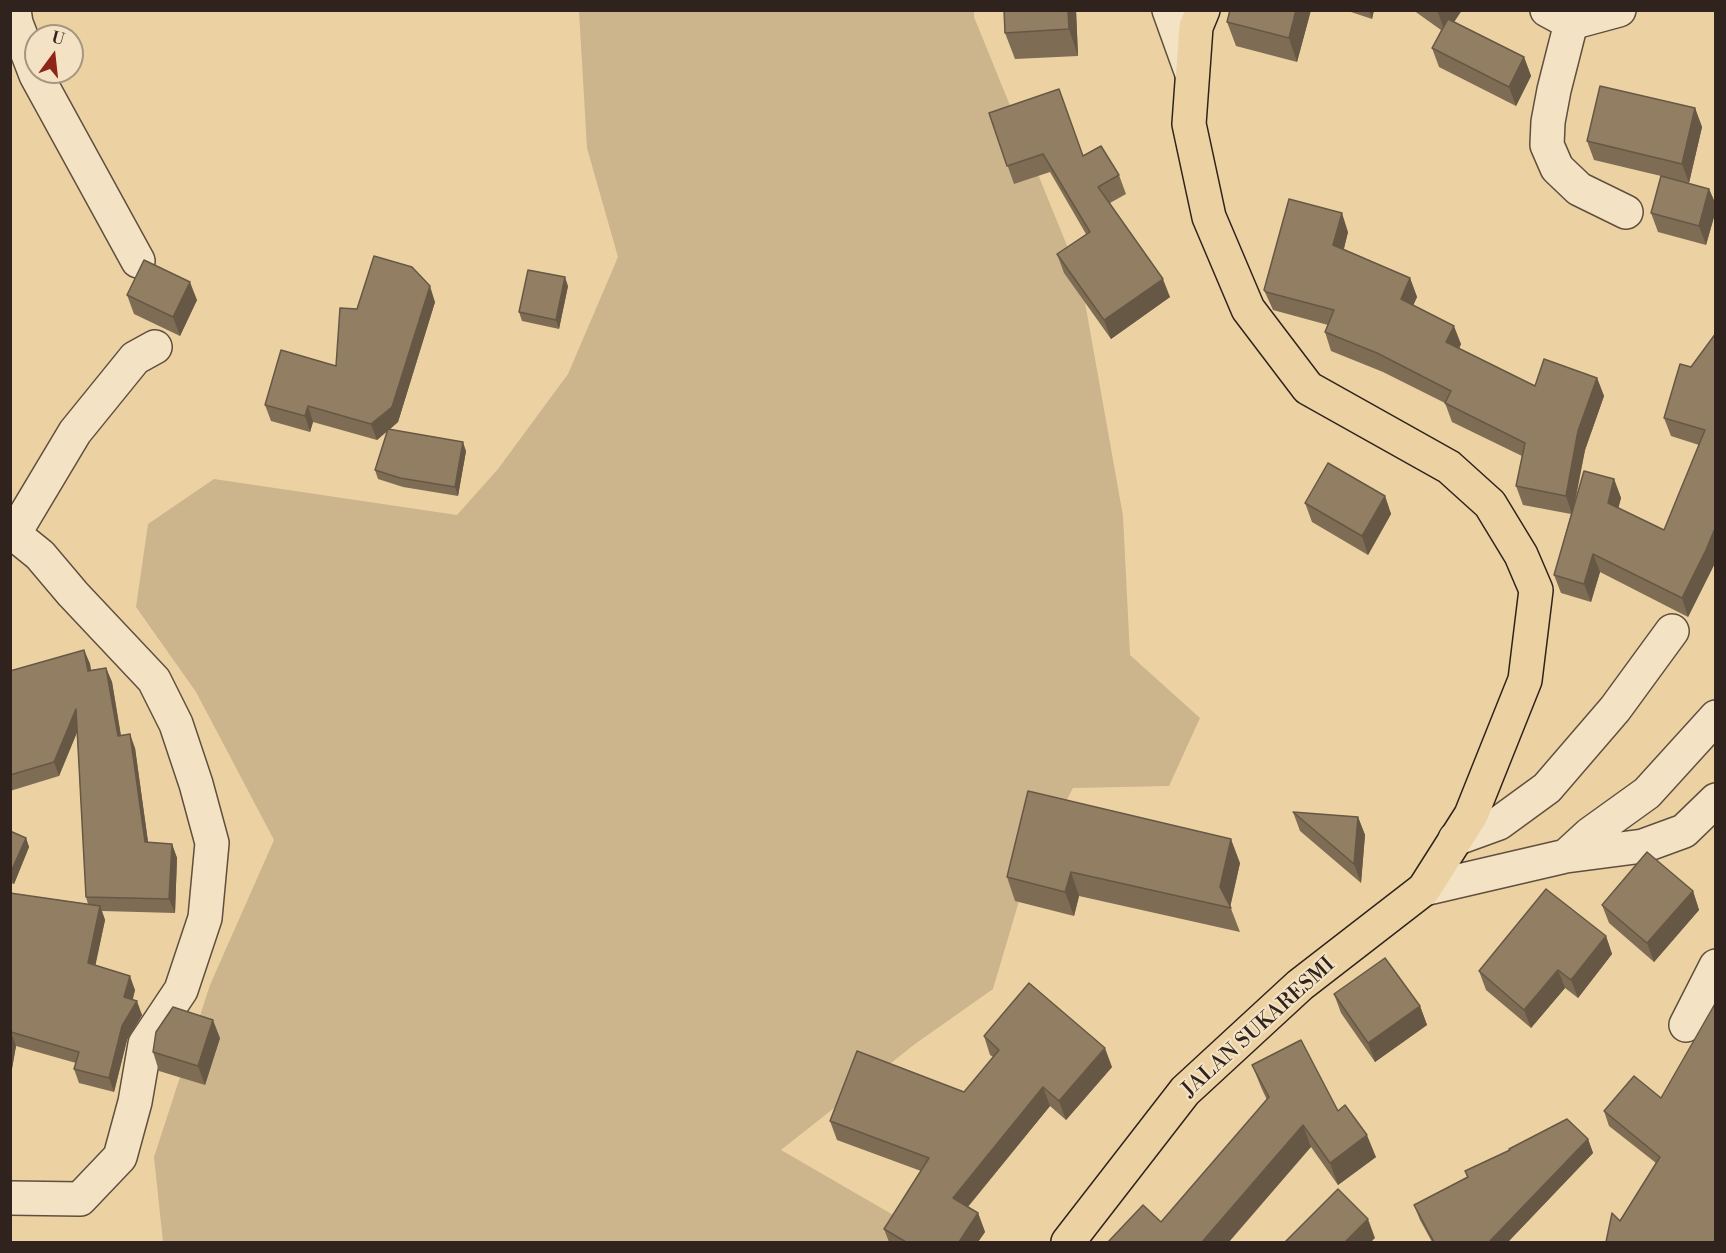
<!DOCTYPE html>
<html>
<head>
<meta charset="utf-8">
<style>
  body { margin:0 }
  #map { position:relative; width:1726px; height:1253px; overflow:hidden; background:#ecd2a3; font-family:"Libre Bodoni",serif }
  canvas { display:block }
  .frame { position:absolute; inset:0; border:12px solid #30231d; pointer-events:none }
  .north { position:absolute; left:24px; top:24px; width:60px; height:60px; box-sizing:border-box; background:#f3e2c3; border:2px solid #a59681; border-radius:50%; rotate:15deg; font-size:16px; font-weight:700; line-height:24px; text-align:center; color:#30231d }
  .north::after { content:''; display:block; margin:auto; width:21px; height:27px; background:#8f2418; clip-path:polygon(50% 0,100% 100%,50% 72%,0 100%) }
</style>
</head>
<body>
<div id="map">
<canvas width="1726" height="1253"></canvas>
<div class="frame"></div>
<div class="north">U</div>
</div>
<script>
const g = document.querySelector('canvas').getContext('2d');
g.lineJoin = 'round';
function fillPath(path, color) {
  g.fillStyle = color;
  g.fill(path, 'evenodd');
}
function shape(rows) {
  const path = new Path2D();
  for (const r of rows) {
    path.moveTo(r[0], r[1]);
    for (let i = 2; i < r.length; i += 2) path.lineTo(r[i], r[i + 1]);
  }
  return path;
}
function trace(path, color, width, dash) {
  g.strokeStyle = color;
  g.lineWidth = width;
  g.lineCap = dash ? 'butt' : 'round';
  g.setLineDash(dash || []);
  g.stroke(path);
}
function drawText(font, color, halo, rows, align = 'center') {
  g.font = font + ' "Libre Bodoni",serif';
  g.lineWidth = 4.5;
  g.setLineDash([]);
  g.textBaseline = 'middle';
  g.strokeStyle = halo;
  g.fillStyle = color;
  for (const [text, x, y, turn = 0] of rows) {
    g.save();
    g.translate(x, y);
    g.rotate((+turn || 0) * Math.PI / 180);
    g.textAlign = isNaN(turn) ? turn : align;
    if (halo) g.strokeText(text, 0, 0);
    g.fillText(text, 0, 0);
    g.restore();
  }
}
fillPath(shape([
  [579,11,974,11,974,17,1081,280,1123,516,1130,655,1200,718,1169,786,1073,788,1027,874,993,989,915,1044,781,1150,940,1242,163,1242,154,1157,210,985,274,840,196,692,136,607,148,524,214,479,457,515,498,469,568,374,618,257,587,148]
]), '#ccb48c');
const minor = shape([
  [14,10,16,23,36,75,138,261],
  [1169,10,1192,74],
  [1547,10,1571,23,1619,10],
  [1571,23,1554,90,1548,122,1547,145,1557,168,1579,189,1626,212],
  [1455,839,1499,823,1547,788,1615,709,1672,631],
  [1566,856,1590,834,1647,793,1716,717],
  [1424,889,1566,856,1643,846,1684,831,1716,800],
  [1686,1025,1716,966],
  [10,1198,80,1199,120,1157,135,1102,145,1044,181,990,205,918,212,843,196,784,176,724,154,680,73,594,40,555,14,534,75,432,135,358,155,347]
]);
const major = shape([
  [1068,1242,1185,1091,1300,985,1424,889,1471,815,1525,680,1536,590,1521,555,1490,504,1449,467,1308,388,1248,309,1209,217,1189,124,1196,27,1203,10]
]);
trace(minor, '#5f4f3e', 36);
trace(major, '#30231d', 36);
trace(minor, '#f3e2c3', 33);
trace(major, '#ecd2a3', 33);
fillPath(shape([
  [1004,10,1076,10,1078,56,1015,59,1005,33],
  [1230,10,1311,10,1297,62,1236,46,1227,22],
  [1345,10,1374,10,1372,19],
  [1413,10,1462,10,1454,22,1524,57,1531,76,1516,106,1439,67,1432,48,1441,30],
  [1695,108,1702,127,1689,183,1709,189,1716,205,1716,210,1706,245,1658,232,1651,213,1661,176,1594,160,1587,141],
  [989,113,1083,156,1119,175,1126,194,1110,203,1170,297,1111,339,1064,273,1057,254,1086,234,1050,172,1014,184],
  [1348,232,1344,249,1410,278,1417,297,1413,306,1461,344,1459,349,1535,386,1597,378,1604,396,1585,450,1575,503,1614,479,1621,498,1618,508,1664,530,1699,445,1671,436,1664,418,1691,367,1716,333,1716,561,1688,617,1600,572,1591,602,1561,593,1554,575,1571,514,1523,505,1516,486,1522,456,1452,422,1445,403,1383,372,1331,351,1325,332,1328,325,1273,310,1264,290],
  [568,286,559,329,522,321,519,312],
  [127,295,197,300,180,336,134,314],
  [435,302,398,422,389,430,466,451,458,496,403,487,378,479,375,470,387,431,377,440,313,422,310,432,271,421,265,405,336,366,357,309],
  [1385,496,1391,514,1368,555,1312,522,1305,503],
  [84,650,90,664,91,670,106,668,112,682,121,735,135,748,148,842,172,844,177,858,175,913,102,911,105,920,95,965,135,990,133,999,142,1015,127,1040,114,1092,79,1083,74,1069,76,1063,16,1046,10,1080,10,893,88,904,86,897,77,732,59,776,10,791,10,671],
  [1028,791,1240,863,1230,906,1240,932,1079,896,1074,916,1015,901,1007,877],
  [1293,812,1358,817,1365,835,1361,883,1300,831],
  [10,831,26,838,29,847,14,884,10,883],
  [1693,891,1699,910,1654,962,1609,923,1602,905],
  [1606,936,1612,954,1578,998,1565,988,1531,1028,1486,990,1479,971],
  [1334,994,1420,1006,1427,1025,1375,1062,1341,1013],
  [984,1036,1112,1067,1066,1120,1050,1106,968,1207,978,1213,985,1232,978,1242,889,1242,884,1229,921,1171,837,1140,830,1121,964,1092,993,1057,990,1055],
  [220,1038,205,1085,159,1071,153,1052],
  [1252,1065,1338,1111,1376,1157,1338,1185,1311,1147,1161,1222,1267,1100,1261,1087],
  [1661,1098,1716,1242,1620,1221,1656,1163,1609,1126,1604,1111],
  [1588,1139,1593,1153,1508,1242,1432,1242,1420,1220,1414,1205,1467,1177,1465,1171]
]), '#7e6c55');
fillPath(shape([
  [1068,10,1076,10,1078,56,1069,29],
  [1296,10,1311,10,1297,62,1289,38],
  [1369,10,1374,10,1372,19],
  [1437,10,1462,10,1446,34],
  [1524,57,1531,76,1516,106,1509,87],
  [1695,108,1702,127,1689,183,1682,164],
  [1709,189,1716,205,1716,210,1706,245,1699,226],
  [1342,213,1348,232,1340,263,1333,245],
  [565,277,568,286,559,329,556,320],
  [1410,278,1417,297,1407,318,1401,299],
  [1163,279,1170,297,1111,339,1104,320],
  [190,282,197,300,180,336,173,317],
  [430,286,435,302,398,422,377,440,371,424],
  [1454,326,1461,344,1453,361,1446,342],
  [1597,378,1604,396,1585,450,1572,514,1566,496,1578,431],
  [308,406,313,422,310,432,305,416],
  [463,442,466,451,458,496,455,487],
  [1614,479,1621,498,1615,521,1608,503],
  [1385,496,1391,514,1368,555,1362,536],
  [1716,526,1716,561,1688,617,1682,598],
  [1593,554,1600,572,1591,602,1584,584],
  [84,650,90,664,93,685,88,671],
  [106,668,112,682,123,750,118,736],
  [76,709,81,723,59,776,54,762],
  [130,734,135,748,150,856,145,842],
  [1358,817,1365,835,1361,883,1354,864],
  [26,838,29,847,14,884,10,874],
  [1231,839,1240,863,1230,908,1220,887],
  [172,844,177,858,175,913,169,899],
  [1071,872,1079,896,1074,916,1065,892],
  [1693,891,1699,910,1654,962,1647,943],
  [100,906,105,920,93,977,88,963],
  [1606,936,1612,954,1578,998,1571,980],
  [1558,970,1565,988,1531,1028,1524,1010],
  [130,976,135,990,129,1011,124,997],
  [137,1001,142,1015,127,1040,114,1092,109,1078,122,1026],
  [1420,1006,1427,1025,1375,1062,1368,1043],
  [213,1020,220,1038,205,1085,198,1066],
  [11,1032,16,1046,10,1080,10,1035],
  [1105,1048,1112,1067,1066,1120,1059,1101],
  [1043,1087,1050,1106,960,1216,953,1198],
  [1303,1125,1311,1147,1229,1242,1202,1242],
  [1367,1135,1376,1157,1338,1185,1330,1163],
  [1588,1139,1593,1153,1508,1242,1489,1242],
  [978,1213,985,1232,978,1242,959,1242],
  [1368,1219,1375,1238,1371,1242,1345,1242]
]), '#665845');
const building = shape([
  [1004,10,1068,10,1069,29,1005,33,1004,10],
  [1230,10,1296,10,1289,38,1227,22,1230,10],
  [1448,19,1524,57,1509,87,1432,48,1448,19],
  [1600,86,1695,108,1682,164,1587,141,1600,86],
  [1059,89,1083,156,1101,146,1119,175,1098,187,1163,279,1104,320,1057,254,1090,232,1043,154,1007,166,989,113,1059,89],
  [1661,176,1709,189,1699,226,1651,213,1661,176],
  [1289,199,1342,213,1333,245,1410,278,1401,299,1454,326,1446,342,1535,386,1544,359,1597,378,1578,431,1566,496,1516,486,1525,443,1445,403,1451,391,1377,353,1325,332,1334,310,1266,292,1264,290,1289,199],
  [374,256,412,267,430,286,392,407,371,424,308,406,305,416,265,405,281,350,336,366,340,308,357,309,374,256],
  [144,260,190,282,173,317,127,295,144,260],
  [528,270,565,277,556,320,519,312,528,270],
  [1716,333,1716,526,1706,550,1682,598,1593,554,1584,584,1554,575,1584,471,1614,479,1608,503,1664,530,1705,430,1664,418,1680,364,1691,367,1716,333],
  [388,429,463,442,455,487,400,478,375,470,388,429],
  [1328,463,1385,496,1362,536,1305,503,1328,463],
  [84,650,88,671,106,668,118,736,130,734,145,842,172,844,169,899,86,897,76,709,54,762,10,775,10,671,84,650],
  [1028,791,1231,839,1220,887,1231,908,1071,872,1065,892,1007,877,1028,791],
  [1293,812,1358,817,1354,864,1293,812],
  [10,831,26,838,10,874,10,831],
  [1647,852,1693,891,1647,943,1602,905,1647,852],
  [1546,889,1606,936,1571,980,1558,970,1524,1010,1479,971,1546,889],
  [10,893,100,906,88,963,130,976,124,997,137,1001,122,1026,109,1078,74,1069,79,1052,11,1032,10,1035,10,893],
  [1385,958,1420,1006,1368,1043,1334,994,1385,958],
  [1029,983,1105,1048,1059,1101,1043,1087,953,1198,978,1213,959,1242,906,1242,884,1229,929,1158,830,1121,857,1051,964,1092,999,1050,984,1036,1029,983],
  [1716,1002,1716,1242,1606,1242,1612,1213,1620,1221,1660,1157,1604,1111,1634,1076,1661,1098,1716,1002],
  [173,1007,213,1020,198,1066,153,1052,156,1032,173,1007],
  [1301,1040,1338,1111,1345,1105,1367,1135,1330,1163,1303,1125,1202,1242,1108,1242,1143,1205,1161,1222,1269,1097,1252,1065,1301,1040],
  [1567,1119,1588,1139,1489,1242,1434,1242,1414,1205,1468,1177,1465,1171,1510,1150,1509,1149,1567,1119],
  [1338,1189,1368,1219,1345,1242,1285,1242,1338,1189]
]);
fillPath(building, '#927e63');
trace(building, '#665845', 1.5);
drawText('21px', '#30231d', '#f3e2c3', [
  ["JALAN SUKARESMI",1259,1028,-42]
]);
</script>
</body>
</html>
